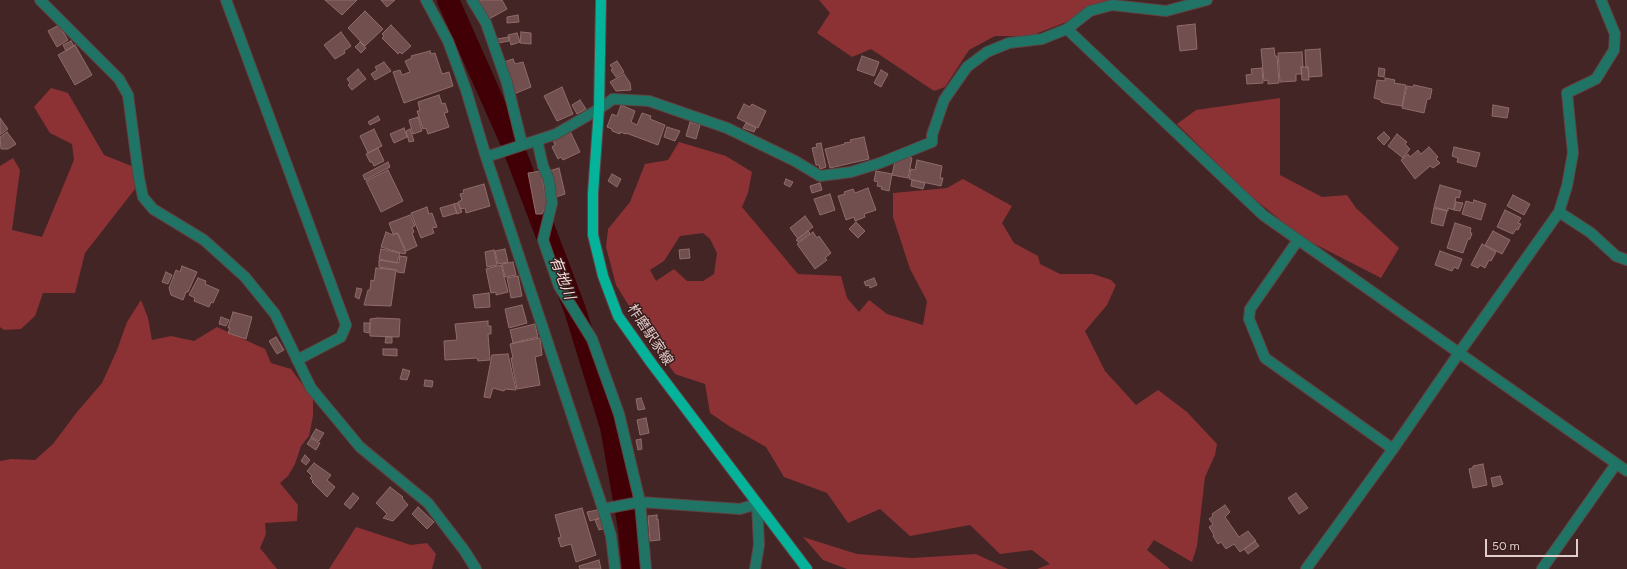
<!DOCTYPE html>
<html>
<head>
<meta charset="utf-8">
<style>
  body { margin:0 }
  #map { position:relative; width:1627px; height:569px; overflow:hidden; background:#432525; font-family:Figtree,sans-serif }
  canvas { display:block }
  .scale { position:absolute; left:1485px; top:539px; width:93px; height:18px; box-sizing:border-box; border:2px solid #e1cdcc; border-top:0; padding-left:5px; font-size:12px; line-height:14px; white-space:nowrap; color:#e1cdcc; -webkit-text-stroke:3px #381c1b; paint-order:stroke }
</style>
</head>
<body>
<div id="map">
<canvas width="1627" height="569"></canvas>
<div class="scale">50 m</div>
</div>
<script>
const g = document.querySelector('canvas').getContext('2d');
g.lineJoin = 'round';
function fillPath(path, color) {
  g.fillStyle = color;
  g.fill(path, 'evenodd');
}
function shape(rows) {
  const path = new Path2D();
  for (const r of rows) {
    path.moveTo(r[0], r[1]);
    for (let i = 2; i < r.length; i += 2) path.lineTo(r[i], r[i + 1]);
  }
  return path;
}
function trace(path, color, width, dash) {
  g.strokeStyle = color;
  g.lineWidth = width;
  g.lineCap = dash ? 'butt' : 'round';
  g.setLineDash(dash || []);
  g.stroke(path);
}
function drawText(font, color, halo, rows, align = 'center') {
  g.font = font + ' Figtree,"Noto Sans JP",sans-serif';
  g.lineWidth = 3;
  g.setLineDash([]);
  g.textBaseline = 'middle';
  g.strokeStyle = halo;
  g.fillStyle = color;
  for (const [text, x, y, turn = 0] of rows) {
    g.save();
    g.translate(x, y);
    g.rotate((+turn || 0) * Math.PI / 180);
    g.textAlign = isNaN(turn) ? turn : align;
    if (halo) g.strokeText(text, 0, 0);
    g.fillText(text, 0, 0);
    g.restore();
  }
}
fillPath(shape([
  [819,0,1115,0,1077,18,1030,36,995,36,969,50,945,87,934,91,871,49,852,57,817,33,830,13],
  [51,88,68,93,104,155,134,167,135,189,85,253,75,293,43,293,35,316,21,329,4,330,0,327,0,166,13,158,20,170,12,230,42,237,74,160,72,144,50,133,34,107],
  [1280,98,1280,175,1322,197,1347,195,1356,208,1399,248,1381,278,1303,238,1248,194,1177,124,1196,110],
  [679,142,726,156,752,172,748,193,742,207,798,274,841,276,847,298,859,312,869,300,887,314,923,325,927,301,910,269,893,217,893,193,947,188,963,179,1012,206,1002,223,1014,243,1038,256,1040,264,1060,274,1093,274,1111,280,1116,285,1107,305,1085,331,1105,371,1136,405,1158,390,1187,412,1217,444,1215,455,1205,477,1197,546,1192,562,1154,540,1147,550,1170,569,1037,569,1050,564,1032,550,1000,554,970,525,910,536,880,509,848,523,827,493,784,477,766,447,729,426,710,413,705,384,675,374,642,327,616,285,606,247,608,229,630,202,645,164,668,160],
  [703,233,710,239,717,253,714,274,703,281,687,281,674,269,656,281,650,270,664,261,680,236],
  [141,300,148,318,152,340,171,336,194,341,217,327,265,349,271,363,291,369,313,399,313,416,309,436,301,446,295,464,288,476,280,483,298,505,297,521,265,523,266,534,260,548,277,569,0,569,0,461,11,459,35,460,53,444,77,412,102,383,117,350,127,322],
  [356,527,411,545,427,543,436,554,432,569,329,569],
  [803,537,857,554,912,558,976,554,1008,569,847,569,823,560]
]), '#8c3235');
trace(shape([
  [448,0,512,144,575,310,611,427,629,528,633,569]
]), '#400006', 22);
const building = shape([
  [325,0,357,0,342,15,325,0],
  [381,0,395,0,387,7,381,0],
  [479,0,502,0,507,9,489,19,479,0],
  [365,11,383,29,365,46,348,28,365,11],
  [518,15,519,22,507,23,507,17,518,15],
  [1195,24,1197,49,1180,51,1177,26,1195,24],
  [59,25,68,40,57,47,48,31,59,25],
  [391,25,411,46,402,54,400,52,398,54,382,38,384,36,382,34,391,25],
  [341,32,351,46,344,51,345,53,335,59,324,45,341,32],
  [521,32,531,33,531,44,520,43,521,32],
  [517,33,520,42,511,45,508,35,517,33],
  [509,37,509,41,498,43,497,39,509,37],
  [71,41,74,46,66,51,63,45,71,41],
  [360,42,366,48,361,53,355,47,360,42],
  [75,45,92,75,75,85,58,55,75,45],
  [1274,48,1275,56,1277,56,1279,83,1268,84,1268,80,1264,81,1261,49,1274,48],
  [1320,49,1322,76,1309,77,1308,67,1306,67,1305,50,1320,49],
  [430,51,431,54,435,53,442,74,449,72,453,86,404,103,393,72,400,70,402,75,410,72,405,61,412,58,411,56,430,51],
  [1302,52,1303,67,1301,67,1302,74,1296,74,1296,81,1280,82,1278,53,1302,52],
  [862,56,879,62,874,76,857,70,862,56],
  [513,59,515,64,523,62,531,87,514,94,504,62,513,59],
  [617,61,624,72,616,77,611,70,613,69,610,65,617,61],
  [384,62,391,71,375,80,371,74,377,70,375,67,384,62],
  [1301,67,1308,67,1309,80,1302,80,1301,67],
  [1262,68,1263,83,1247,84,1246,75,1252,74,1251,69,1262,68],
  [1379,68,1385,69,1384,77,1378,76,1379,68],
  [358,69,366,79,352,90,348,85,350,83,347,79,358,69],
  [881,70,888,74,881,87,874,83,881,70],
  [624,74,630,83,631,90,616,91,610,82,624,74],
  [1385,78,1395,80,1394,83,1406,85,1402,106,1384,103,1381,102,1381,100,1374,98,1377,80,1385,81,1385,78],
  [1414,85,1432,89,1430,99,1427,99,1424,113,1402,108,1407,86,1413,87,1414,85],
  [562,87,573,114,557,121,544,96,562,87],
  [439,95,442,104,445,103,448,112,444,113,449,127,428,134,426,128,423,129,417,111,420,111,418,102,439,95],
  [580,100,586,109,577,114,572,105,580,100],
  [744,104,750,107,752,104,766,111,758,128,737,118,744,104],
  [621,105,635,111,631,122,637,125,642,113,651,116,650,119,665,125,658,145,626,133,626,134,620,132,620,134,612,131,612,129,607,127,612,114,617,116,621,105],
  [1493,105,1509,108,1507,118,1492,116,1493,105],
  [378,116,380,120,370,125,368,122,378,116],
  [418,117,422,131,413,134,409,120,418,117],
  [0,118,8,129,0,135,0,118],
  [690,122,700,125,696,139,686,136,690,122],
  [746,123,756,128,754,132,743,128,746,123],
  [667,127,680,131,675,141,664,137,667,127],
  [404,128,407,137,394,143,390,134,404,128],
  [374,129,382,146,368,153,360,136,374,129],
  [410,129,414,141,409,142,406,131,410,129],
  [570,131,580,152,563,160,561,157,558,159,552,147,555,145,553,140,570,131],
  [7,132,16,144,8,149,1,149,0,137,7,132],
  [1384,132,1390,138,1384,145,1377,138,1384,132],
  [1397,134,1407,142,1405,144,1410,149,1403,158,1388,146,1397,134],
  [864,137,869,159,830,168,825,149,845,144,844,143,851,142,850,140,864,137],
  [821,143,826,167,820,169,819,165,816,165,812,148,817,147,816,144,821,143],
  [1429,147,1438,157,1436,159,1440,163,1433,168,1430,166,1415,179,1401,160,1408,154,1410,157,1418,150,1421,154,1429,147],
  [1454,147,1480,153,1476,167,1457,162,1458,158,1452,156,1454,147],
  [378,148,384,161,374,166,372,162,370,162,366,154,378,148],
  [899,155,912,158,908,178,892,175,895,161,899,155],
  [917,160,942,166,940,178,943,178,941,186,909,179,911,169,915,170,917,160],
  [388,162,390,167,365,180,363,175,388,162],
  [559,168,565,194,556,197,549,171,559,168],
  [388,170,403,201,381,212,366,181,388,170],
  [541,171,547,204,542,214,536,214,528,173,541,171],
  [876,171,892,174,889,191,881,189,882,187,877,186,878,182,874,181,876,171],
  [612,174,621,179,617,187,608,181,612,174],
  [786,179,793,182,790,187,784,184,786,179],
  [912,180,925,183,923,189,911,186,912,180],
  [820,183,822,190,812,193,810,186,820,183],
  [484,184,490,206,466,213,465,208,460,209,458,202,462,200,460,194,464,193,463,190,484,184],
  [1440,185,1461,191,1459,198,1456,197,1454,210,1448,208,1448,211,1434,207,1440,185],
  [868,188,876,210,864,214,865,217,855,221,854,217,846,220,838,196,845,194,844,192,853,189,855,193,868,188],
  [830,194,835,210,820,215,814,199,830,194],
  [1513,195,1530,204,1524,215,1507,206,1513,195],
  [1474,200,1486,204,1481,220,1462,214,1466,201,1473,203,1474,200],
  [1456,202,1463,203,1460,211,1454,210,1456,202],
  [458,203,462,212,457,214,454,204,458,203],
  [454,204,457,213,443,217,440,208,454,204],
  [427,207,429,214,432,213,437,227,432,228,434,233,421,238,411,213,427,207],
  [1434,208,1447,211,1443,226,1431,223,1434,208],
  [1505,210,1521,218,1518,223,1521,224,1518,230,1516,229,1513,234,1497,227,1505,210],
  [410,215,415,226,412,227,414,232,412,233,417,246,406,251,398,233,393,234,389,223,410,215],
  [805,216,813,227,798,239,790,228,805,216],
  [856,222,865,231,858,238,849,229,856,222],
  [1455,223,1471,228,1470,233,1472,233,1470,239,1468,239,1463,253,1447,248,1455,223],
  [808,231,810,233,798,242,796,240,808,231],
  [1493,231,1510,240,1502,254,1485,245,1493,231],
  [386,232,393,235,397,233,406,253,404,254,381,247,386,232],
  [813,232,817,238,819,236,831,253,825,258,827,260,815,269,797,244,813,232],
  [1482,244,1496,252,1491,261,1489,260,1485,268,1480,265,1478,268,1471,265,1482,244],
  [381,249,400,253,397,263,379,259,381,249],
  [505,249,508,262,498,264,495,251,505,249],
  [689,249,690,258,680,259,679,250,689,249],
  [494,250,497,265,487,267,485,252,494,250],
  [1440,251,1462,259,1458,269,1454,267,1452,271,1435,265,1440,251],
  [400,256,407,257,404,273,397,272,397,270,379,267,379,260,399,263,400,256],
  [513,262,516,275,505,277,502,264,513,262],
  [501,265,508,292,496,295,496,292,491,293,486,269,501,265],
  [182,266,197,272,188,292,186,292,183,300,171,295,169,288,176,270,180,272,182,266],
  [376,268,396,270,391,306,364,305,368,290,370,290,371,280,374,281,376,268],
  [166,272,172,275,168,284,162,282,166,272],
  [518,276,522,296,511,298,507,278,518,276],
  [198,278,206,281,205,284,219,290,213,303,211,302,209,307,194,301,195,298,189,295,198,278],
  [874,278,877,285,870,288,869,285,866,286,864,282,874,278],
  [357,288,362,289,359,299,355,297,357,288],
  [489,293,490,307,475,308,473,295,489,293],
  [522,305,527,323,509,328,505,309,522,305],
  [233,312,252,317,246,339,228,333,230,328,228,328,233,312],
  [221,317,229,320,226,326,219,324,221,317],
  [378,318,400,319,399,337,370,336,370,319,378,318],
  [488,321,488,326,491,326,491,334,488,334,490,360,478,361,477,358,445,360,444,341,457,340,455,324,488,321],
  [364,323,370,323,369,333,364,332,364,323],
  [535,324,538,337,513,343,510,330,535,324],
  [276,337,284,350,277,354,269,341,276,337],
  [386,337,392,337,392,343,385,343,386,337],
  [540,338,542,355,535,357,540,385,517,389,511,358,513,358,510,344,540,338],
  [383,349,397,349,397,356,383,355,383,349],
  [508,354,516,390,505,389,504,391,493,388,490,398,484,397,492,355,508,354],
  [403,369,410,371,407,380,400,379,403,369],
  [425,380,433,381,432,387,424,386,425,380],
  [641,398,645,409,638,410,636,399,641,398],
  [646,418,649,433,640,435,637,420,646,418],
  [316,429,324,433,319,441,311,437,316,429],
  [311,438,320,443,316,450,307,444,311,438],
  [641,439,642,449,638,450,636,440,641,439],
  [305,455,310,460,306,465,301,461,305,455],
  [314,463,331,475,327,480,335,487,327,497,312,482,313,481,310,478,312,476,307,471,314,463],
  [1483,464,1487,485,1473,488,1469,469,1473,468,1473,466,1483,464],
  [1500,476,1503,484,1493,487,1491,478,1500,476],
  [390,487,403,497,402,498,408,505,393,521,383,518,387,514,376,503,390,487],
  [353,493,359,498,350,509,344,504,353,493],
  [1296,493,1308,508,1299,514,1288,498,1296,493],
  [1225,505,1230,512,1225,517,1239,537,1248,531,1256,541,1240,552,1234,544,1226,549,1221,542,1218,544,1213,536,1214,535,1209,527,1213,524,1209,519,1213,516,1212,514,1225,505],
  [418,507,434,522,427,529,412,514,418,507],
  [582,508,596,555,576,562,571,544,561,547,558,538,561,537,555,515,582,508],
  [597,510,600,518,590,521,587,512,597,510],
  [657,515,657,520,658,519,660,540,650,541,648,516,657,515],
  [601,518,605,528,599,530,595,520,601,518],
  [1255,541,1259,546,1248,554,1244,549,1255,541],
  [599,560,601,569,580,569,579,566,599,560]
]);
fillPath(building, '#714f4e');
trace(building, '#8f6c6a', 1);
const minor = shape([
  [40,0,119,79,128,95,139,178,143,197,153,209,204,240,245,277,275,314,311,388,360,447,428,503,464,550,476,569],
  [226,0,346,325,341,337,297,360],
  [426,0,448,41,466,90,486,157,603,509,611,536,615,569],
  [472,0,486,23,507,83,522,144],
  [1067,29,1263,215,1627,471],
  [537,140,543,166,549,180,552,203,543,240,559,286,592,339,619,414,640,502,646,569],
  [486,157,556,134,599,109,613,99,649,101,727,128,795,161,820,176,851,172,880,163,932,142,932,135,944,100,967,67,987,52,1009,43,1042,39,1067,29,1090,11,1112,5,1166,11,1207,0],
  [1559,212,1591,233,1616,256,1627,260],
  [1298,240,1250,309,1249,319,1265,358,1393,449],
  [603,509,640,502,740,509,757,504,759,545,755,569],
  [1306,569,1393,449,1459,353,1559,212,1567,186,1573,153,1567,93,1596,79,1614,50,1615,34,1601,0],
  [1542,569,1616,464]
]);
const major = shape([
  [601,0,599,109,593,193,593,235,603,276,618,316,652,364,807,569]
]);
trace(minor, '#5f4343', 12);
trace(major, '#5f4343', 12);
trace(minor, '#1f7465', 10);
trace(major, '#05b29a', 10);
drawText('14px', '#e1cdcc', '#381c1b', [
  ["柞磨駅家線",650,335,56]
]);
drawText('italic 15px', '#f6dad9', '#381c1b', [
  ["有地川",562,278,69]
]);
</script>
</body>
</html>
